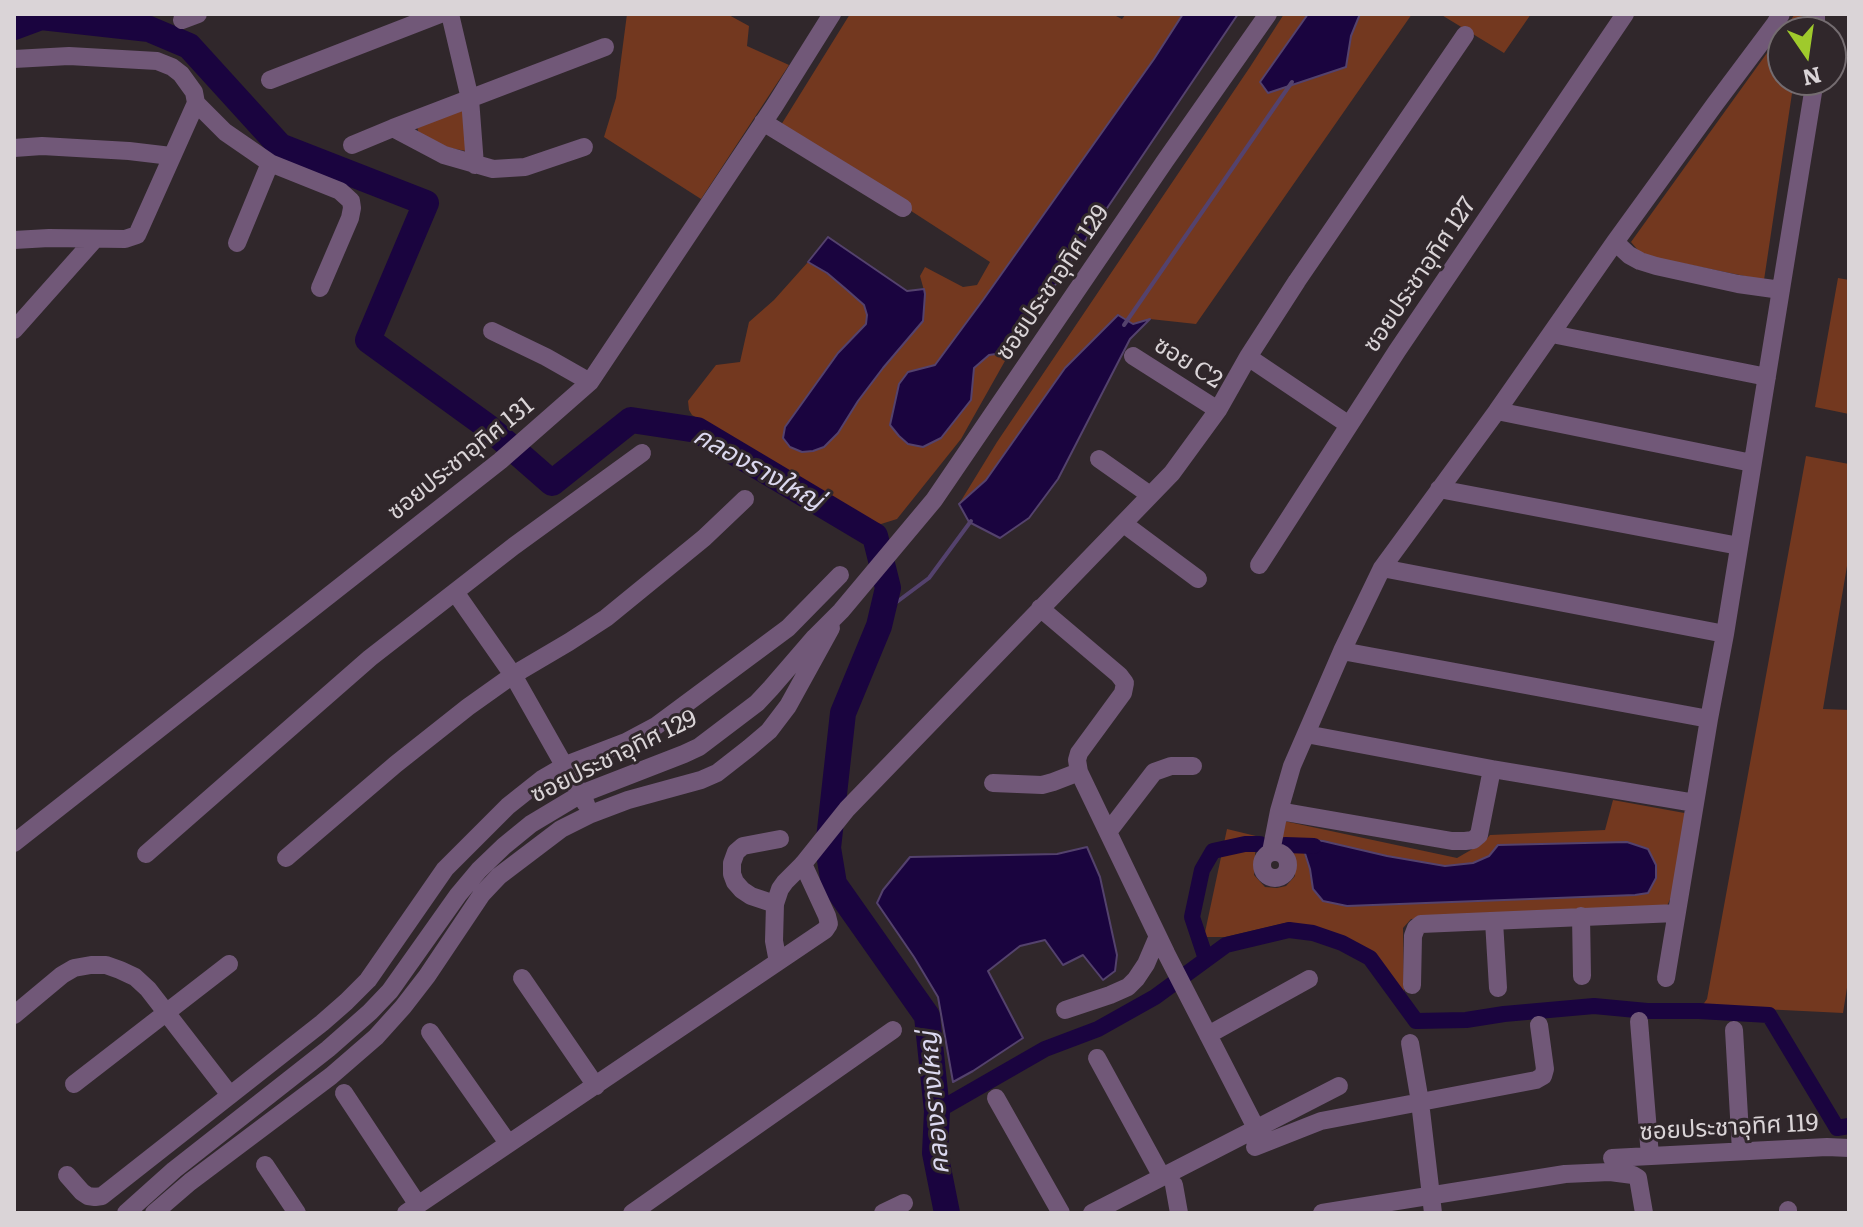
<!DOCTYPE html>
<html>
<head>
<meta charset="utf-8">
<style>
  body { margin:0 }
  #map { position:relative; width:1863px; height:1227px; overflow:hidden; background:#30272b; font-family:Literata,serif }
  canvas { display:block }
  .frame { position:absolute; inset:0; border:16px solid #dad4d7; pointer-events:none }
  .north { position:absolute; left:1767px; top:16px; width:80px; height:80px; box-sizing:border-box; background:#30272b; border:2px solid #746c70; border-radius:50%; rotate:167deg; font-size:22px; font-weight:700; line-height:32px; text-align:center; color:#dad4d7 }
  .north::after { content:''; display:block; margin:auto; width:28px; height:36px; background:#9fca2c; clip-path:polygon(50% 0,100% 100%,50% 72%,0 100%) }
</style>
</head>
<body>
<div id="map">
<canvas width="1863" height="1227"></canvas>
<div class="frame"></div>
<div class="north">N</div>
</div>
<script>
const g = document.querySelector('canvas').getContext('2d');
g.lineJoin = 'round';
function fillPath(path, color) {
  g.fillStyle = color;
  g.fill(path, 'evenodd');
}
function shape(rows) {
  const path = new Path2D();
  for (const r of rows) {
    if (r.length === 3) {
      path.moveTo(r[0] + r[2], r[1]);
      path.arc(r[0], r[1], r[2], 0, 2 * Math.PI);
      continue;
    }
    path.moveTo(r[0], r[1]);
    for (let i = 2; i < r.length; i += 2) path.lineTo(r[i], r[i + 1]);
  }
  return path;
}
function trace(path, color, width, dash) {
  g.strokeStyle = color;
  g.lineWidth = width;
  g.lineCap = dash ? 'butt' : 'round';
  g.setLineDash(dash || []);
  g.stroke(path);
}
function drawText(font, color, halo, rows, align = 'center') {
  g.font = font + ' Literata,"Noto Sans Thai",serif';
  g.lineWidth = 6;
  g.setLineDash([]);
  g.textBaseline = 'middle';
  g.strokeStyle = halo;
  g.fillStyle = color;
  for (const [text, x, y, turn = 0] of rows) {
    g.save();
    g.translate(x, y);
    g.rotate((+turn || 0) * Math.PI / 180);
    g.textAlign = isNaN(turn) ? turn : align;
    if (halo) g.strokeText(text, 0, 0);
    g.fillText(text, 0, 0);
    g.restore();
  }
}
fillPath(shape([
  [627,14,727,14,749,26,747,46,789,65,701,199,604,137,616,98],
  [850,14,1112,14,1122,19,1126,14,1183,14,1154,59,983,300,935,365,908,372,899,384,890,425,971,400,974,368,989,355,1010,352,961,439,897,519,881,524,866,521,692,415,689,410,688,401,716,365,740,362,749,322,774,300,808,262,826,273,847,290,864,305,867,315,866,324,838,353,838,433,858,401,883,368,923,321,925,294,920,276,925,267,963,287,977,285,990,262,786,130,781,125],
  [1284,14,1308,14,1295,35,1345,67,1351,36,1360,14,1412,14,1196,324,1150,319,1133,324,1065,368,986,480,959,504,997,442,1250,67],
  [1440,14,1531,14,1504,53],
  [1795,14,1801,14,1803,21,1801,32,1783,32,1783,80,1794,80,1764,280,1642,255,1631,242],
  [459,109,464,112,466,151,445,147,419,135,417,126],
  [1838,278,1849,280,1849,414,1815,407],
  [1806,456,1849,464,1849,554,1823,709,1849,710,1849,975,1843,1013,1702,1006,1707,999],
  [1613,800,1690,814,1673,893,1667,906,1656,911,1411,919,1403,928,1404,996,1376,956,1333,935,1289,922,1225,937,1204,937,1227,829,1256,836,1254,875,1265,887,1277,888,1286,886,1295,876,1293,862,1286,848,1277,846,1284,821,1457,858,1483,843,1490,835,1605,830]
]), '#73381f');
const water = shape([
  [1183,14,1238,14,1010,352,989,355,974,368,971,400,941,438,923,447,908,444,899,436,890,425,899,384,908,372,935,365,983,300,1154,59,1183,14],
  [1308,14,1360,14,1351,36,1346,67,1268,93,1260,82,1308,14],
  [828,237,907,291,924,289,925,294,923,321,883,368,858,401,838,433,824,447,813,451,802,452,790,447,783,438,785,427,838,353,866,324,867,315,864,305,847,290,827,273,808,262,828,237],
  [1118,315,1133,324,1150,319,1130,339,1058,479,1029,518,1000,538,969,522,959,504,986,480,1065,368,1118,315],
  [1300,839,1323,841,1387,856,1445,866,1473,863,1489,856,1498,845,1627,842,1648,849,1656,865,1656,878,1648,893,1635,895,1347,906,1323,901,1313,889,1310,869,1302,844,1285,841,1300,839],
  [1087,847,1100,877,1117,955,1115,971,1103,980,1083,955,1063,965,1045,940,1020,946,988,971,1023,1038,973,1071,953,1082,938,997,914,957,877,903,883,890,910,857,1057,854,1087,847]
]);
fillPath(water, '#1a043f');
trace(water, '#54426d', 2);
trace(shape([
  [1124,325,1292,82],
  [882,613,929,578,971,521]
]), '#54426d', 4);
trace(shape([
  [1285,845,1314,846],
  [1206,959,1192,917,1202,870,1213,851,1245,844,1260,844],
  [937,1111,1045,1049,1098,1029,1155,997,1226,945,1289,930,1313,933,1342,943,1370,958,1416,1021,1466,1020,1504,1014,1594,1006,1647,1011,1699,1011,1769,1015,1837,1128,1849,1126]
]), '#1a043f', 16);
trace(shape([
  [14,27,41,17,149,29,189,46,280,146,426,203,368,340,488,427,552,483,631,420,697,430,875,536,888,588,879,626,843,713,828,848,834,884,927,1016,937,1111,935,1153,947,1213]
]), '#1a043f', 26);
trace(shape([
  [450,14,470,99,475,165],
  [182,20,198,14],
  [1816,32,1816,14],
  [14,59,69,56,157,61,172,67,181,74,194,92,196,103,137,235,125,239,49,238,14,240],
  [270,80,440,14],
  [196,103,225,132,270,163,340,191,351,201,352,208,350,218,320,288],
  [763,122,903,208],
  [393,128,444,155,493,169,525,167,584,147],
  [352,145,393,128,605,47],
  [14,148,42,146,129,151,171,156],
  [1615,242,1629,255,1640,261,1656,266,1738,284,1781,290],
  [237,243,270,163],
  [14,330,95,239],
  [492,331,546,357,590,382],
  [1552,334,1767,377],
  [1133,356,1218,410],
  [1248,357,1297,281,1465,35],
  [1497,411,1752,463],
  [1099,459,1150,495],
  [1439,489,1739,546],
  [1124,524,1198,579],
  [1259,565,1397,351,1625,14],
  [1382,568,1725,634],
  [455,592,513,675,586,804],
  [1040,608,1119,675,1125,683,1123,693,1079,753,1077,760,1079,772,1166,953,1256,1128],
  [1342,651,1709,719],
  [1306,734,1492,769,1695,803],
  [993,783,1042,785,1053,782,1079,772],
  [1279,811,1452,841,1465,841,1473,840,1479,835,1492,769],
  [1108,832,1154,772,1171,766,1193,766],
  [14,843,500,461,590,382,775,105,832,14],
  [1275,865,13],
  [1271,852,1279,811,1292,766,1342,651,1382,568,1497,411,1615,242,1715,104,1775,24,1781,14],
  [146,854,370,658,514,546,642,453],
  [286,858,396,764,468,707,513,675,569,642,606,618,704,538,745,499],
  [775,904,751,896,742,890,735,882,732,874,732,863,736,852,743,846,780,839],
  [1581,916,1582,976],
  [1494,921,1498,988],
  [778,962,774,941,775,904,780,889,785,882,803,864,847,809,1172,473,1218,410,1248,357,1349,425],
  [522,978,596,1086],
  [1666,978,1709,719,1725,634,1815,80],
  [1412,985,1413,936,1416,928,1421,924,1676,913],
  [1065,1010,1110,995,1128,987,1136,979,1146,964,1158,936],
  [14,1015,62,975,74,968,91,965,106,965,120,970,135,977,148,989,230,1095],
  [1639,1021,1650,1156],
  [1734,1030,1741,1151],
  [430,1032,508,1143],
  [1208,1035,1309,979],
  [1410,1043,1420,1102,1433,1213],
  [1097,1058,1162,1177],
  [74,1084,229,964],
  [344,1093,418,1205],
  [996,1098,1061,1213],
  [1255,1147,1321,1121,1536,1080,1543,1076,1545,1069,1539,1025],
  [1612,1158,1827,1147,1849,1148],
  [265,1165,297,1213],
  [67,1175,82,1192,88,1196,95,1197,102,1196,322,1023,346,1002,368,980,445,869,508,806,542,779,566,765,626,742,656,726,788,628,840,575],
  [1174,1185,1179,1213],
  [1788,1210,1788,1213],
  [126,1213,174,1170,328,1049,370,1012,390,991,458,895,479,870,504,846,531,824,581,794,684,754,699,747,757,703,771,688,815,637,841,611,934,500,1165,161,1268,14],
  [154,1213,190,1182,331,1076,376,1037,403,1007,427,976,482,894,499,876,561,829,591,814,628,800,701,780,717,773,749,748,769,731,788,706,831,628],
  [406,1213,825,930,829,924,827,916,803,864],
  [632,1213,893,1030],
  [883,1213,904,1203],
  [1092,1213,1339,1086],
  [1322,1213,1565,1174,1610,1172,1633,1175,1638,1178,1644,1213]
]), '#715878', 18);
drawText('24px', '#dad4d7', '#30272b', [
  ["ซอยประชาอุทิศ 127",1420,275,-56],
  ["ซอยประชาอุทิศ 129",1053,283,-56],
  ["ซอย C2",1188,363,32],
  ["ซอยประชาอุทิศ 131",461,459,-39],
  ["ซอยประชาอุทิศ 129",614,757,-26],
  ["ซอยประชาอุทิศ 119",1729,1128,-3]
]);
drawText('italic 26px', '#dbd8ef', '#30272b', [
  ["คลองรางใหญ่",758,469,29],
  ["คลองรางใหญ่",935,1103,-95]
]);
</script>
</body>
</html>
